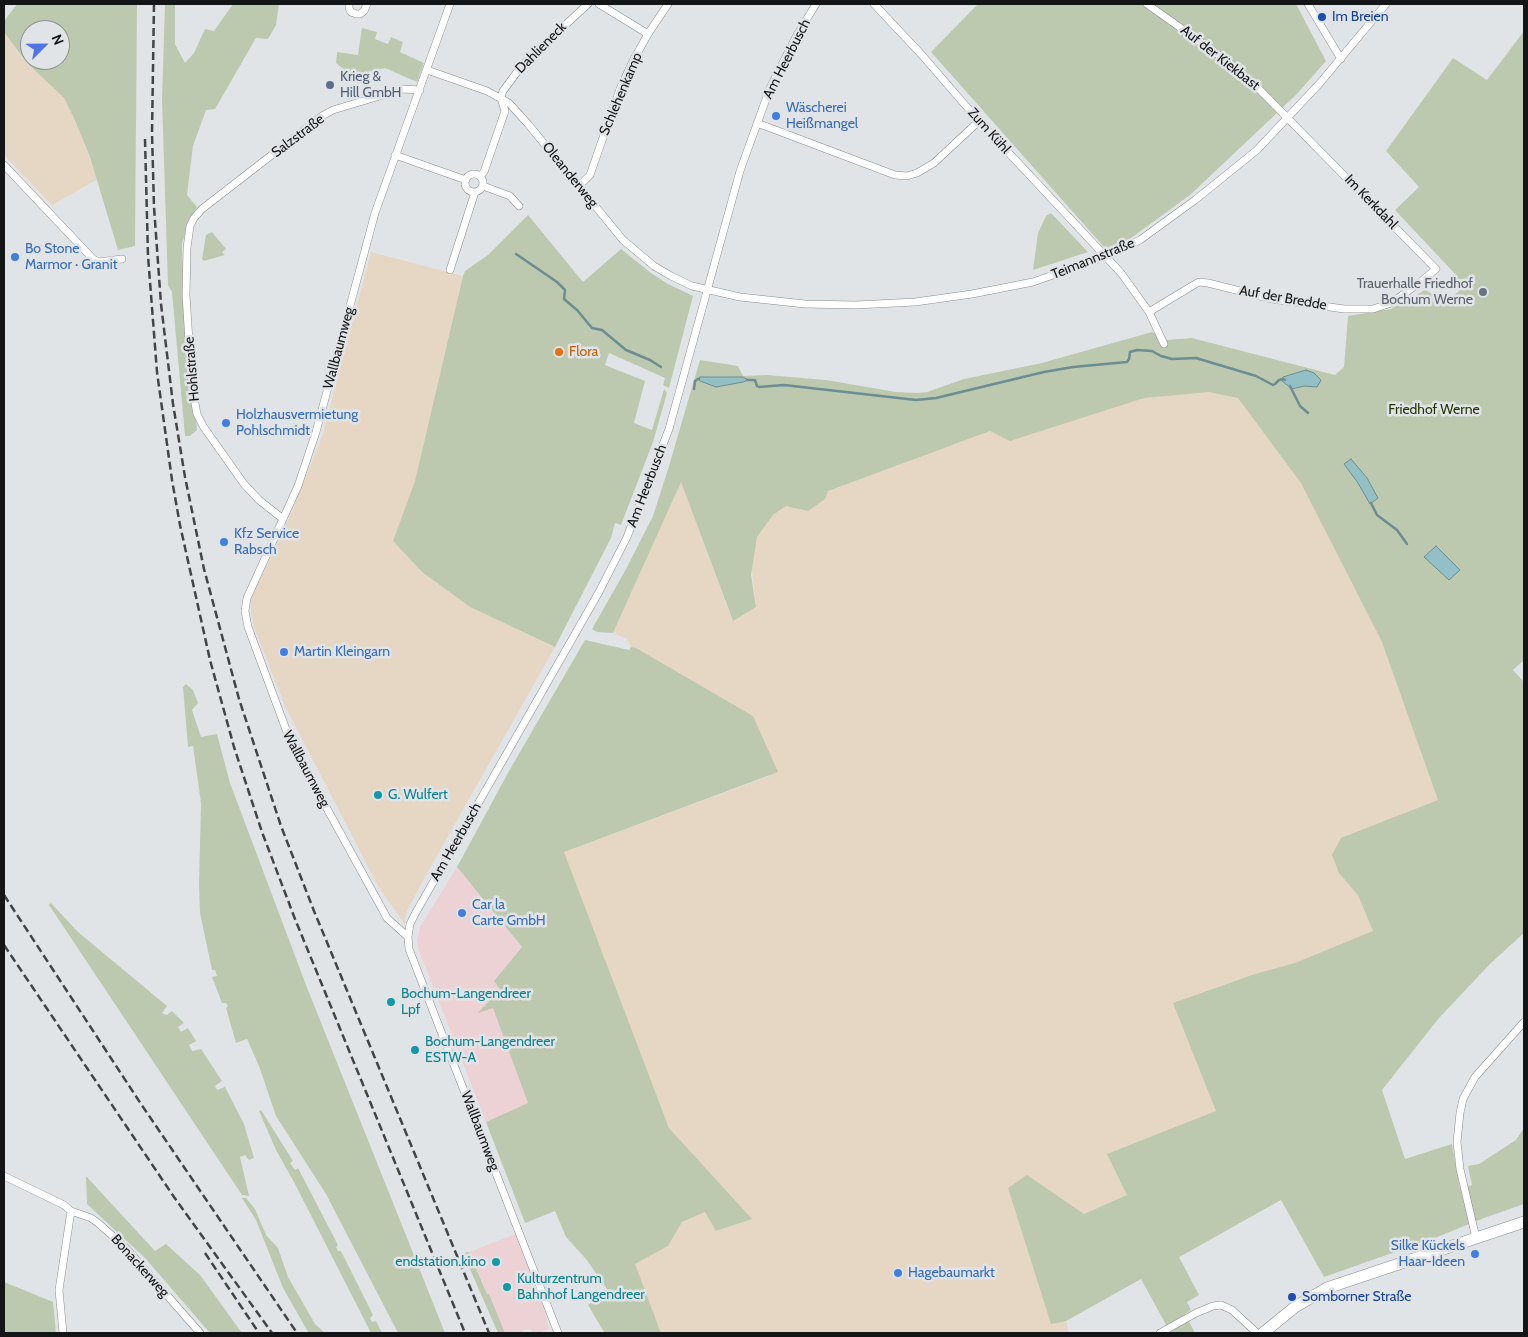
<!DOCTYPE html>
<html>
<head>
<meta charset="utf-8">
<style>
  body { margin:0 }
  #map { position:relative; width:1528px; height:1337px; overflow:hidden; background:#e1e4e7; font-family:Cabin,sans-serif }
  canvas { display:block }
  .frame { position:absolute; inset:0; border:5px solid #141516; pointer-events:none }
  .north { position:absolute; left:20px; top:20px; width:50px; height:50px; box-sizing:border-box; background:#e1e4e7; border:1px solid #8f9193; border-radius:50%; rotate:67deg; font-size:14px; font-weight:700; line-height:20px; text-align:center; color:#141516 }
  .north::after { content:''; display:block; margin:auto; width:18px; height:22px; background:#5074e8; clip-path:polygon(50% 0,100% 100%,50% 72%,0 100%) }
</style>
</head>
<body>
<div id="map">
<canvas width="1528" height="1337"></canvas>
<div class="frame"></div>
<div class="north">N</div>
</div>
<script>
const g = document.querySelector('canvas').getContext('2d');
g.lineJoin = 'round';
function fillPath(path, color) {
  g.fillStyle = color;
  g.fill(path, 'evenodd');
}
function shape(rows) {
  const path = new Path2D();
  for (const r of rows) {
    if (r.length === 3) {
      path.moveTo(r[0] + r[2], r[1]);
      path.arc(r[0], r[1], r[2], 0, 2 * Math.PI);
      continue;
    }
    path.moveTo(r[0], r[1]);
    for (let i = 2; i < r.length; i += 2) path.lineTo(r[i], r[i + 1]);
  }
  return path;
}
function trace(path, color, width, dash) {
  g.strokeStyle = color;
  g.lineWidth = width;
  g.lineCap = dash ? 'butt' : 'round';
  g.setLineDash(dash || []);
  g.stroke(path);
}
function drawText(font, color, halo, rows, align = 'center') {
  g.font = font + ' Cabin,sans-serif';
  g.lineWidth = 5;
  g.setLineDash([]);
  g.textBaseline = 'middle';
  g.strokeStyle = halo;
  g.fillStyle = color;
  for (const [text, x, y, turn = 0] of rows) {
    g.save();
    g.translate(x, y);
    g.rotate((+turn || 0) * Math.PI / 180);
    g.textAlign = isNaN(turn) ? turn : align;
    if (halo) g.strokeText(text, 0, 0);
    g.fillText(text, 0, 0);
    g.restore();
  }
}
fillPath(shape([
  [457,867,522,947,494,981,512,991,528,1104,486,1122,419,951,417,940,420,927],
  [515,1234,543,1302,549,1329,539,1333,533,1333,530,1329,523,1330,524,1333,505,1333,469,1252]
]), '#edd2d5');
fillPath(shape([
  [4,32,27,63,64,98,73,116,98,179,52,205,4,155],
  [371,252,463,276,415,482,393,541,422,572,470,607,555,647,425,877,408,909,405,919,405,925,378,886,285,706,254,627,251,612,251,599,287,523,323,434],
  [1142,373,1237,386,1500,674,1235,1226,1066,1321,1069,1333,661,1333,634,1264,668,1246,682,1222,705,1212,717,1231,751,1219,669,1128,563,852,770,776,636,648,631,647,627,639,613,633,681,481,732,620,756,607,751,561,757,537,773,515,786,506]
]), '#e5d7c4');
fillPath(shape([
  [17,4,137,4,135,246,118,250,90,157,73,116,64,98,27,63,4,32,4,21],
  [30,30,60,30,60,60,30,60],
  [165,4,175,4,175,44,185,63,194,53,205,29,214,31,233,4,279,4,276,25,268,39,256,38,215,109,206,110,193,146,187,195,197,207,189,221,182,244,183,286,197,430,190,436,185,436,172,292,168,285,162,99],
  [978,4,1296,4,1326,61,1296,95,1190,195,1116,249,1104,247,931,52],
  [362,28,377,32,375,39,388,44,391,37,403,42,400,52,424,63,417,82,385,68,351,76,336,63,337,52,358,55],
  [1524,31,1524,660,1513,670,1524,682,1524,933,1491,963,1439,1018,1382,1090,1405,1159,1452,1144,1460,1189,1472,1185,1468,1166,1479,1164,1516,1140,1524,1128,1524,1204,1484,1218,1435,1238,1324,1277,1281,1200,1179,1257,1199,1295,1187,1302,1191,1310,1185,1314,1195,1333,1168,1333,1170,1332,1141,1279,1066,1321,1051,1324,1008,1188,1027,1175,1084,1214,1127,1195,1107,1154,1216,1111,1173,1003,1255,974,1295,963,1373,931,1358,895,1339,873,1332,855,1341,838,1438,800,1382,642,1301,483,1238,398,1209,392,1144,398,1010,441,990,431,828,491,825,499,808,511,786,506,773,515,757,537,751,575,756,607,733,621,681,482,613,633,597,632,592,629,625,571,653,516,669,466,700,360,738,366,743,376,767,375,826,380,896,392,918,393,927,392,964,379,1042,363,1152,332,1167,340,1192,338,1335,375,1344,367,1348,316,1391,309,1425,290,1447,301,1459,291,1457,276,1395,210,1419,187,1386,151,1453,58,1487,80],
  [1051,213,1088,252,1033,270,1038,233,1046,216],
  [528,215,583,282,621,249,651,273,668,284,693,296,669,388,663,385,665,378,609,353,605,365,645,381,634,423,652,430,664,389,667,393,653,442,621,525,615,523,611,538,555,647,470,607,422,572,393,541,415,481,463,276,465,271,488,255],
  [212,232,226,249,222,252,225,255,204,261,202,259,206,235],
  [585,640,629,650,631,647,636,648,753,716,778,772,564,852,669,1128,752,1219,716,1231,705,1212,682,1222,668,1246,635,1264,661,1333,603,1333,604,1332,588,1305,607,1289,586,1259,566,1237,555,1211,525,1223,486,1122,528,1103,493,1008,478,1013,500,989,494,981,522,947,457,867,509,771],
  [186,684,193,690,198,703,192,710,201,737,217,734,230,783,306,985,445,1333,398,1333,326,1194,276,1116,259,1066,247,1039,236,1043,226,1008,228,1006,226,1003,222,1003,212,977,217,976,215,970,212,970,200,913,199,885,201,803,193,746,188,747,183,687],
  [51,903,78,932,167,1006,162,1013,167,1015,172,1011,184,1023,178,1027,181,1032,188,1028,196,1041,189,1045,192,1051,201,1049,222,1081,215,1086,217,1090,225,1087,244,1124,254,1158,249,1160,245,1155,240,1157,249,1196,242,1195,49,905],
  [261,1110,293,1161,290,1163,295,1170,298,1168,338,1245,336,1247,338,1251,341,1251,373,1315,370,1318,372,1322,376,1321,382,1333,371,1333,294,1182,276,1150,259,1111],
  [86,1176,155,1251,166,1244,200,1275,242,1333,210,1333,145,1258,87,1204],
  [242,1198,246,1198,255,1209,266,1235,278,1248,288,1277,315,1324,325,1333,308,1332,283,1288,256,1220],
  [469,1252,487,1294,489,1294,505,1333,498,1333,463,1253],
  [4,1282,53,1302,56,1333,4,1333]
]), '#bdc9ae');
const water = shape([
  [1306,370,1314,373,1321,380,1317,387,1304,386,1292,389,1282,381,1283,377,1306,370],
  [700,377,743,377,748,380,743,382,716,387,700,381,698,379,700,377],
  [1351,459,1367,478,1378,498,1370,504,1358,483,1344,464,1351,459],
  [1436,546,1460,570,1449,580,1424,557,1436,546]
]);
fillPath(water, '#92c0c6');
trace(water, '#6c8d91', 1);
trace(shape([
  [516,254,557,282,565,290,564,299,577,310,592,328,602,330,626,350,650,360,661,367],
  [747,380,755,380,757,386,759,387,784,385,916,400,936,398,1044,372,1073,367,1127,362,1129,359,1130,352,1137,350,1152,351,1161,356,1172,359,1196,358,1256,376,1273,385,1275,384,1279,380,1283,379,1285,380],
  [1290,386,1300,406,1308,413],
  [694,389,695,381,698,379,699,379],
  [1371,503,1377,515,1397,530,1407,544]
]), '#6c8d91', 2.5);
const street = shape([
  [349,4,349,8,351,12,356,14,360,14,364,11,367,4],
  [450,4,375,213,316,432,298,486,247,598,245,611,248,627,291,743,387,918,408,937,409,949,558,1333],
  [599,4,648,34],
  [874,4,921,54,979,121,1121,273,1149,312,1164,344],
  [1147,4,1223,58,1258,88,1436,269,1418,284,1391,303,1373,309,1344,309,1272,299,1208,283,1199,282,1192,286,1149,312],
  [1308,4,1341,59],
  [427,70,487,91,509,103,528,124,623,240,654,266,671,276,692,286,740,297,805,304,856,305,915,302,972,294,1033,282,1105,257,1140,240,1195,200,1257,150,1320,83,1386,4],
  [501,97,503,91,523,64,588,4],
  [757,123,895,175,907,176,917,173,934,163,979,121],
  [395,155,466,180],
  [4,165,93,259,99,262,122,259],
  [474,183,9],
  [480,176,484,172,505,111,501,98],
  [483,186,510,196,519,206],
  [579,186,590,175,620,89,633,61,648,34,668,4],
  [450,270,475,192],
  [283,519,259,500,244,484,203,426,197,414,192,388,186,295,187,248,190,226,194,218,202,209,322,116,333,110,403,89,420,90],
  [408,937,410,924,415,914,599,592,627,537,669,429,740,171,770,88,797,35,816,4],
  [4,1176,64,1205,71,1211,91,1218,98,1223,125,1247,200,1333],
  [1476,1238,1460,1169,1457,1142,1460,1113,1463,1099,1475,1077,1524,1022],
  [63,1333,59,1290,71,1211],
  [1160,1333,1196,1313,1213,1306,1221,1305,1232,1310,1257,1333]
]);
const primary = shape([
  [1263,1333,1295,1307,1327,1288,1524,1222]
]);
trace(street, '#8a8d8f', 8);
trace(primary, '#8a8d8f', 12);
trace(street, '#fff', 7);
trace(primary, '#fff', 11);
trace(shape([
  [154,4,152,133,154,207,161,304,173,404,185,477,204,569,239,699,281,826,314,911,489,1333],
  [145,139,148,256,157,372,172,480,180,525,210,660,234,747,262,832,295,919,465,1333],
  [4,895,141,1104,297,1333],
  [4,945,174,1197,272,1333],
  [205,1253,259,1333]
]), '#434446', 2.5, [8, 4]);
for (const [x, y, r, color] of [
  [1322,17,5,"#1a4fb4"],
  [330,85,5,"#5c6f8a"],
  [776,116,5,"#3f7fe0"],
  [15,257,5,"#3f7fe0"],
  [1483,292,5,"#6b7280"],
  [559,352,5,"#e8710a"],
  [226,423,5,"#3f7fe0"],
  [224,542,5,"#3f7fe0"],
  [284,652,5,"#3f7fe0"],
  [378,795,5,"#0f9aa8"],
  [462,913,5,"#3f7fe0"],
  [391,1002,5,"#0f9aa8"],
  [415,1050,5,"#0f9aa8"],
  [1475,1254,5,"#3f7fe0"],
  [496,1262,5,"#0f9aa8"],
  [898,1273,5,"#3f7fe0"],
  [507,1287,5,"#0f9aa8"],
  [1292,1297,5,"#1a4fb4"]
]) {
  const dot = new Path2D();
  dot.arc(x, y, r, 0, 2 * Math.PI);
  g.fillStyle = color;
  g.fill(dot);
  trace(dot, '#e1e4e7', 2);
}
drawText('14px', '#164399', '#e1e4e7', [
  ["Im Breien",1332,17],
  ["Somborner Straße",1302,1297]
], 'left');
drawText('14px', '#141516', '#e1e4e7', [
  ["Dahlieneck",541,48,-45],
  ["Auf der Kiekbast",1220,58,38],
  ["Am Heerbusch",787,59,-63],
  ["Schlehenkamp",621,94,-67],
  ["Zum Kühl",989,131,48],
  ["Salzstraße",298,136,-37],
  ["Oleanderweg",570,175,51],
  ["Im Kerkdahl",1371,202,46],
  ["Teimannstraße",1093,259,-22],
  ["Auf der Bredde",1283,298,10],
  ["Wallbaumweg",339,348,-75],
  ["Hohlstraße",192,369,-95],
  ["Am Heerbusch",647,486,-69],
  ["Wallbaumweg",306,769,62],
  ["Am Heerbusch",456,842,-60],
  ["Wallbaumweg",480,1131,69],
  ["Bonackerweg",140,1266,48]
]);
drawText('14px', '#4e5e75', '#e1e4e7', [
  ["Krieg &",340,77],
  ["Hill GmbH",340,93]
], 'left');
drawText('14px', '#366cbe', '#e1e4e7', [
  ["Wäscherei",786,108],
  ["Heißmangel",786,124],
  ["Bo Stone",25,249],
  ["Marmor · Granit",25,265],
  ["Holzhausvermietung",236,415],
  ["Pohlschmidt",236,431],
  ["Kfz Service",234,534],
  ["Rabsch",234,550],
  ["Martin Kleingarn",294,652],
  ["Car la",472,905],
  ["Carte GmbH",472,921],
  ["Silke Kückels",1465,1246,"right"],
  ["Haar-Ideen",1465,1262,"right"],
  ["Hagebaumarkt",908,1273]
], 'left');
drawText('14px', '#5b616d', '#e1e4e7', [
  ["Trauerhalle Friedhof",1473,284],
  ["Bochum Werne",1473,300]
], 'right');
drawText('14px', '#c56008', '#e1e4e7', [
  ["Flora",569,352]
], 'left');
drawText('14px', '#233500', '#e1e4e7', [
  ["Friedhof Werne",1434,410]
]);
drawText('14px', '#0d838f', '#e1e4e7', [
  ["G. Wulfert",388,795],
  ["Bochum-Langendreer",401,994],
  ["Lpf",401,1010],
  ["Bochum-Langendreer",425,1042],
  ["ESTW-A",425,1058],
  ["endstation.kino",486,1262,"right"],
  ["Kulturzentrum",517,1279],
  ["Bahnhof Langendreer",517,1295]
], 'left');
</script>
</body>
</html>
